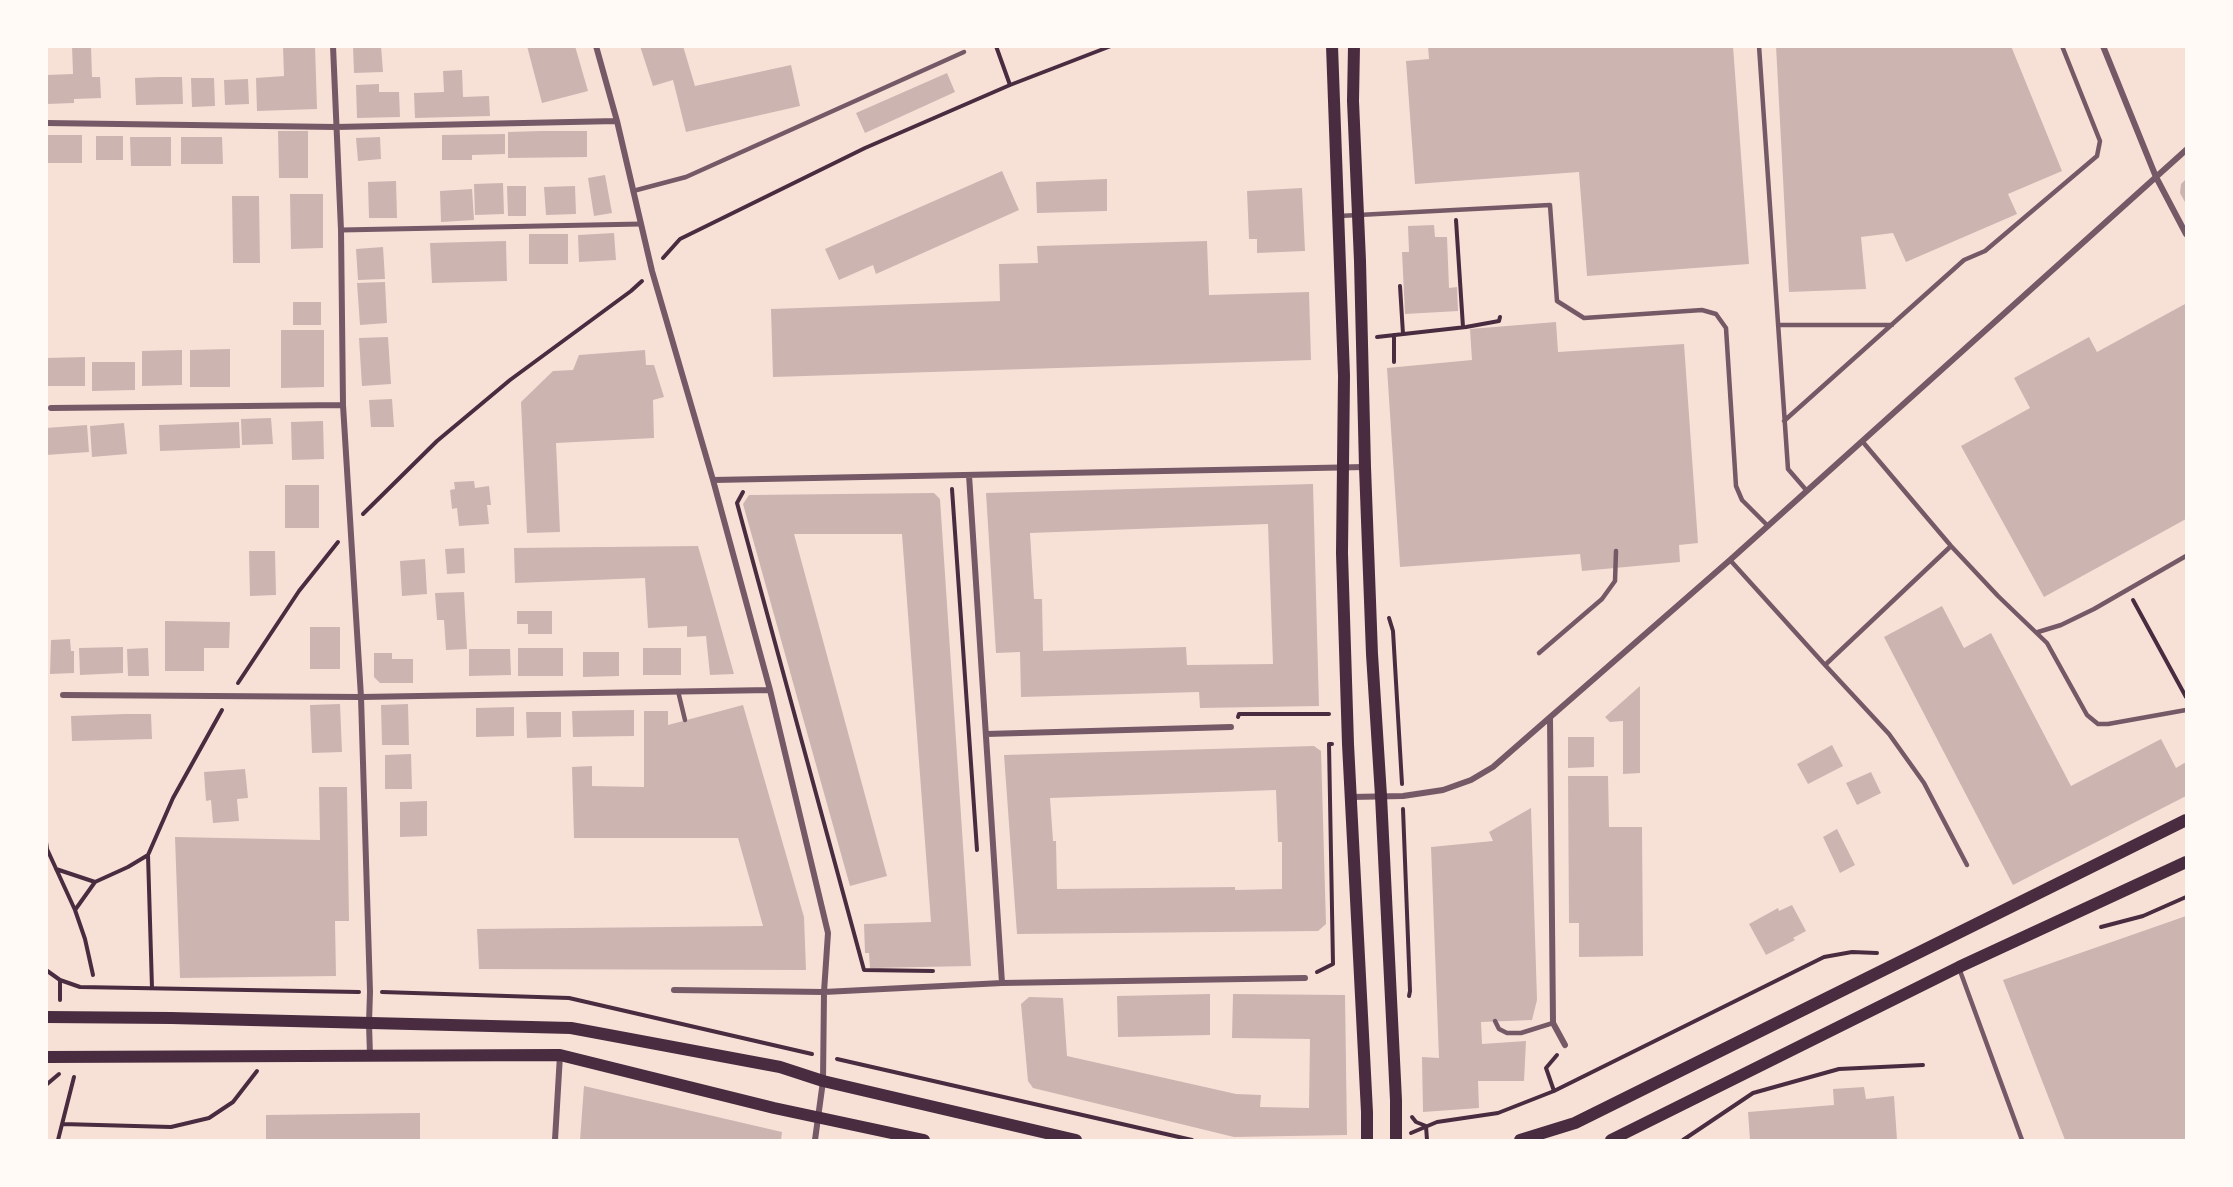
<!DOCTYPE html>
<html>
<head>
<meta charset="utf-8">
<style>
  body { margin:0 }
  #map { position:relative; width:2233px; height:1187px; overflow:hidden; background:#f7e1d7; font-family:Poppins,sans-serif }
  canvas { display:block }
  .frame { position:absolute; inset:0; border:48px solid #fffaf5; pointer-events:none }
</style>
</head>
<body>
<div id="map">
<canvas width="2233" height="1187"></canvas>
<div class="frame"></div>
</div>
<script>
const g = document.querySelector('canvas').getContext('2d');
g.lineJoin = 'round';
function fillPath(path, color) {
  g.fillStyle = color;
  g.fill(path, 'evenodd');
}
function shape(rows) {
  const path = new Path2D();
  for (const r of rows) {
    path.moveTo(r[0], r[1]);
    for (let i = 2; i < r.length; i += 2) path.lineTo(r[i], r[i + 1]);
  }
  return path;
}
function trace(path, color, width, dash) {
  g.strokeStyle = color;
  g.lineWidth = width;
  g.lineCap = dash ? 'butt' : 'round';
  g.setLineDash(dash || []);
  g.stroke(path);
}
fillPath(shape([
  [72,46,91,46,92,77,100,77,101,98,74,99,74,103,46,104,46,75,73,74],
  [283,46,315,46,317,109,257,111,256,78,284,76],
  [353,46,381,46,383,72,354,73],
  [527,46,575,46,588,91,542,103],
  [640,46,683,46,695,86,791,65,800,106,686,132,673,80,653,86],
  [1428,46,1733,46,1749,264,1587,276,1579,172,1415,184,1406,61,1429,59],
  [1776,46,2011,46,2062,171,2008,194,2017,214,1906,262,1893,233,1861,237,1866,289,1789,292],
  [462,70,463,97,489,96,490,116,415,118,414,93,444,92,443,71],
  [947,73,955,92,865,133,856,113],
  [159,77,182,77,183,104,136,105,135,78],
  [191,78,214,78,215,106,192,107],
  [248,79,249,104,225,105,224,80],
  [379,84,379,92,399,92,400,117,357,118,356,85],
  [278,131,308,131,308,178,279,178],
  [542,131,587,131,587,157,508,158,508,132],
  [505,134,505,154,472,155,472,160,442,160,442,135],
  [46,135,82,135,82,163,46,163],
  [96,136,123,136,123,160,96,160],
  [130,137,171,137,171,166,131,166],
  [181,137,222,137,223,164,181,164],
  [380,137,381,159,358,161,356,138],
  [1002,171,1019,210,876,274,873,265,839,280,825,249],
  [605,175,612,213,594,216,588,178],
  [1107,179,1107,211,1037,213,1036,182],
  [2186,179,2186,204,2180,193,2181,184],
  [396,181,397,218,369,218,368,182],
  [503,183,504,214,475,215,474,184],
  [507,186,526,186,526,216,508,216],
  [575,186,576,214,546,215,544,187],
  [1302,188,1305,251,1257,253,1257,239,1249,239,1247,191],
  [472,189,474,220,441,222,440,191],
  [290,194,323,194,323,248,291,249],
  [232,196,259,196,260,263,233,263],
  [1434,225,1435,237,1447,237,1449,288,1457,287,1458,311,1405,314,1402,252,1409,252,1408,226],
  [614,233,616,260,579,262,578,235],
  [529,234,568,234,568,264,529,264],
  [506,241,507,281,432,283,430,243],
  [1207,241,1209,295,1309,292,1311,360,773,377,771,309,1000,301,999,264,1038,263,1037,246],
  [383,247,385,279,358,280,356,249],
  [385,282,387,323,360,325,357,283],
  [293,302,321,302,321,325,293,325],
  [2185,304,2186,519,2044,597,1961,446,2030,408,2014,378,2089,337,2097,352],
  [1556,322,1558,352,1684,344,1698,543,1679,545,1680,562,1582,571,1580,554,1400,567,1387,368,1472,360,1470,329],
  [281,330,324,330,324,387,281,388],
  [388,337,391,384,362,386,359,338],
  [230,349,230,387,190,387,190,350],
  [182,350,182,385,142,386,142,351],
  [645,350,646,365,654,365,664,397,653,400,654,438,556,443,560,532,527,533,521,402,553,371,573,370,579,355],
  [85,357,85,386,46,386,46,358],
  [92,362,135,362,135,390,92,391],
  [392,399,394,427,371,427,369,400],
  [271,418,273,444,242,445,241,419],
  [323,421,324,459,292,460,291,422],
  [239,422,240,448,160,451,159,425],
  [124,423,127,454,92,457,90,426],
  [87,425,89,452,46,455,46,428],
  [474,481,475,488,489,486,491,505,487,505,489,524,459,526,457,508,452,509,450,490,455,489,454,482],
  [1313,484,1319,706,1200,708,1199,692,1021,697,1020,652,996,653,986,493],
  [1268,524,1273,664,1187,665,1186,647,1043,651,1042,599,1034,599,1030,533],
  [285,485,319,485,319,528,285,528],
  [934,493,940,499,971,966,870,968,869,953,865,953,864,924,931,922,902,534,794,534,887,876,850,886,743,504,749,495],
  [698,546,734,674,710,675,706,636,687,637,687,626,648,628,645,578,515,583,514,548],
  [464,548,465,573,447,574,445,549],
  [249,551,275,551,276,595,250,596],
  [425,559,427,594,402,596,400,561],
  [464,592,467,649,446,650,444,620,437,620,435,593],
  [1942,606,1964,648,1991,633,2071,786,2161,739,2176,768,2186,762,2186,796,2013,885,1884,637],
  [517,611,552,611,552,634,528,634,528,624,517,624],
  [165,621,230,622,229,648,204,648,204,671,165,671],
  [310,627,340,627,340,669,310,669],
  [70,639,71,651,74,651,74,673,50,674,51,640],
  [123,647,123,673,80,675,79,648],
  [148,648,149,676,128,676,127,649],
  [518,648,563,648,563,676,518,676],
  [643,648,681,648,681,675,643,675],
  [469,649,510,649,511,675,469,676],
  [583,652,619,652,619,676,583,677],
  [374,653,392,653,392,659,413,659,413,683,380,683,374,677],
  [1640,686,1640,773,1623,774,1623,721,1610,722,1605,717],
  [340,704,342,752,312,753,310,705],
  [408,704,409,745,382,745,381,705],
  [743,705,804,917,806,970,479,969,477,929,763,926,738,838,574,838,572,767,592,766,592,786,644,787,644,711,668,711,668,725],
  [514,707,514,736,476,737,476,708],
  [634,710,634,736,573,737,572,711],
  [526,712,561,712,561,737,527,738],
  [125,714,151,714,152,739,72,741,71,716],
  [1568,737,1594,737,1594,767,1568,768],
  [1832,745,1843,766,1808,784,1797,764],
  [1314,746,1321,751,1326,924,1318,931,1017,934,1004,755],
  [1276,790,1278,842,1282,842,1282,889,1235,890,1235,887,1057,889,1056,841,1053,841,1050,798],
  [411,754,412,789,385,789,385,755],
  [245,769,248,798,237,799,239,821,213,823,211,800,206,801,204,772],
  [1871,772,1881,793,1857,805,1846,783],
  [1568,776,1608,776,1609,827,1642,827,1643,956,1579,957,1579,923,1569,923],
  [319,787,347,787,349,921,335,921,336,976,180,978,175,837,320,840],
  [427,801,427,836,400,837,400,802],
  [1531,808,1537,1000,1532,1020,1481,1022,1482,1044,1526,1041,1524,1081,1478,1081,1479,1108,1423,1112,1422,1057,1439,1058,1431,847,1493,841,1489,832],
  [1837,829,1855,865,1840,873,1823,837],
  [1792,905,1806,931,1793,938,1795,940,1766,955,1749,924,1778,908,1779,911],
  [2186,916,2186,1140,2065,1140,2003,980],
  [1210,994,1210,1035,1118,1037,1117,996],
  [1233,994,1345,995,1347,1135,1234,1137,1033,1088,1028,1081,1021,1004,1029,997,1063,998,1067,1056,1236,1094,1261,1095,1260,1107,1309,1108,1310,1039,1232,1038],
  [584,1086,782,1132,781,1140,580,1140],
  [1864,1087,1866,1099,1894,1096,1897,1140,1750,1140,1748,1112,1834,1105,1833,1089],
  [420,1113,420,1140,266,1140,266,1115]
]), '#ccb4b1');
trace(shape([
  [996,46,1010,85],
  [1456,220,1463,327],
  [663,258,680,239,865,148,1010,85,1111,46],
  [1400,286,1403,334],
  [1394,335,1394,362],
  [1377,337,1466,327,1499,321,1500,317],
  [952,489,977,850],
  [743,492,737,503,864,970,933,971],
  [363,514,437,441,510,380,631,291,642,281],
  [2133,600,2186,697],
  [1389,618,1393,631,1402,784],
  [238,683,299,591,338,542],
  [1238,717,1239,714,1329,714],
  [1403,809,1410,991,1409,996],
  [46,842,47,849,75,910,85,939,93,975],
  [148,855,152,988],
  [56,869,95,882],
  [75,910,95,882,128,867,148,855,173,798,222,710],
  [2101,927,2143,916,2186,897],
  [46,970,60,980,80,987,359,992],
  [1317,972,1333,964,1329,744,1332,744],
  [60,980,60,1000],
  [382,992,569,998,812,1054],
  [837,1059,1192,1140],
  [46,1085,59,1074],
  [1554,1091,1546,1068,1557,1055],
  [1412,1117,1416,1122,1426,1126],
  [62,1124,171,1127,209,1118,233,1102,257,1071],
  [1426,1126,1427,1140],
  [1411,1133,1437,1122,1498,1113,1554,1091,1824,957,1852,952,1877,953],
  [58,1140,74,1077],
  [1683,1140,1753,1093,1839,1069,1923,1065]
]), '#4a2c40', 4);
trace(shape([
  [1759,46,1788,469,1807,491],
  [633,191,686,177,964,52],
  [1339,216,1550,205,1557,301,1584,318,1702,310,1716,314,1726,328,1736,486,1742,500,1768,526],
  [1778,325,1892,325],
  [1784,421,1964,260,1985,251,2097,156,2100,141,2062,46],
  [1862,441,1951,546,1998,596,2047,643,2087,715,2098,724,2108,724,2186,710],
  [1730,560,1825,665,1951,546],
  [2038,632,2061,625,2094,609,2186,556],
  [1539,653,1602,599,1615,581,1616,551],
  [1825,665,1889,734,1924,783,1967,865],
  [678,691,685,720],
  [1959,968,2022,1140],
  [1495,1021,1499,1029,1507,1033,1521,1033,1553,1023]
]), '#755966', 4.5);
trace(shape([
  [341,230,641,224]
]), '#755966', 5);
trace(shape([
  [333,46,341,230,343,405,361,697,370,992,369,1023,370,1056],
  [596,46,617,121,652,271,713,480,770,690,828,933,824,992,823,1081,815,1140],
  [2103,46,2156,177,2186,234],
  [46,123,336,127,617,121],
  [51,408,343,405],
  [969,475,1002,983],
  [713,480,1365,467],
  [63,695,361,697,770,690],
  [1550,718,1553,1023,1565,1045],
  [986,734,1231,727],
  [1351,797,1403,796,1443,790,1471,780,1493,767,1730,560,2186,150],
  [674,990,824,992,1002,983,1305,978],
  [555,1140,560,1055]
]), '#755966', 6);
trace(shape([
  [1332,46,1344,376,1342,553,1348,744,1367,1112,1367,1140],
  [1354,46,1353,101,1360,261,1365,467,1372,654,1381,796,1396,1100,1396,1140],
  [46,1017,171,1018,571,1028,780,1067,823,1081,1076,1140],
  [46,1057,560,1055,774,1108,924,1140],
  [1520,1140,1575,1123,2186,820],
  [1611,1140,1959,967,2186,862]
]), '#4a2c40', 12);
</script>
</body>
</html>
